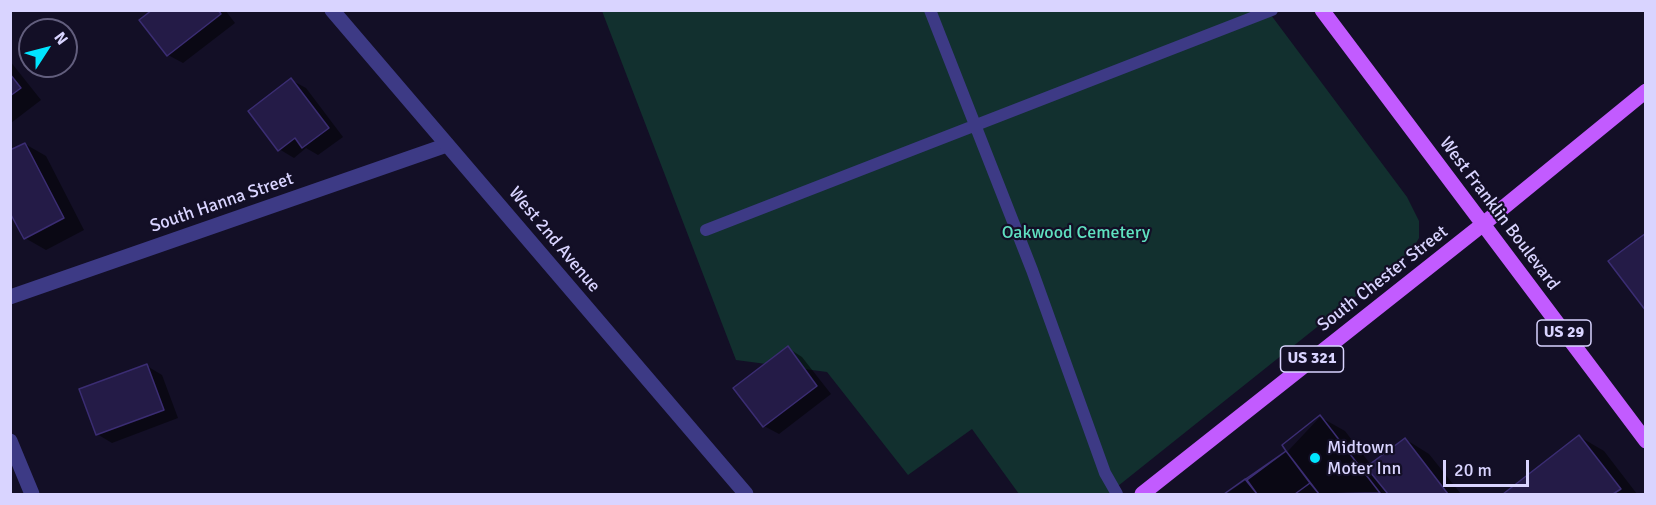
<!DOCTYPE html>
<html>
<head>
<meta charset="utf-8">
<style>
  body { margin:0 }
  #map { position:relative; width:1656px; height:505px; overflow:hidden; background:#130f26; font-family:Signika,sans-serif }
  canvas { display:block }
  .frame { position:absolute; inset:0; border:12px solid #d9d4ff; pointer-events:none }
  .north { position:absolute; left:18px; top:18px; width:60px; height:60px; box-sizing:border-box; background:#130f26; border:2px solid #625e7d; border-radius:50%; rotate:54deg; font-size:16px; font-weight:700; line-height:24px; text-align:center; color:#d9d4ff }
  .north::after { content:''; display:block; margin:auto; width:21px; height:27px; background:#00e5ff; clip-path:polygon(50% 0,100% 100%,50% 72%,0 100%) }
  .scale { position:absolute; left:1443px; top:460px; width:86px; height:27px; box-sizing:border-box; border:3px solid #d9d4ff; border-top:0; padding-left:8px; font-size:18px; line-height:21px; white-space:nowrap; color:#d9d4ff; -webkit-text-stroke:4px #130f26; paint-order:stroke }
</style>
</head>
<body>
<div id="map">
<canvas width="1656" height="505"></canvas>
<div class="frame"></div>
<div class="north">N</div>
<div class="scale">20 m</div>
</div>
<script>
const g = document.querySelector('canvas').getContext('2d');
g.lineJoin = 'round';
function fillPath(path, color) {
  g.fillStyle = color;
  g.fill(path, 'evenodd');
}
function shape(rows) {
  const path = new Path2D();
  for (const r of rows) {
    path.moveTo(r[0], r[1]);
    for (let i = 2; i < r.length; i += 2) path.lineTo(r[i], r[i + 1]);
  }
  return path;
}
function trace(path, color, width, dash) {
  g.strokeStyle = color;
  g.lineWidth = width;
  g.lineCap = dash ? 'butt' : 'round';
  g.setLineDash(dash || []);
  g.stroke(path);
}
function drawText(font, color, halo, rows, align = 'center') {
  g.font = font + ' Signika,sans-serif';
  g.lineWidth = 4.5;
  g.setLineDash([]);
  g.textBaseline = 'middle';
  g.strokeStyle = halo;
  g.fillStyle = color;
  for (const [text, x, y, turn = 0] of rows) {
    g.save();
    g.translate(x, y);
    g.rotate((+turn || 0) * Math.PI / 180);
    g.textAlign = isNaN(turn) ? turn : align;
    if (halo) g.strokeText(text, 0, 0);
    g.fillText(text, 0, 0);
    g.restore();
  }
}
fillPath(shape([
  [602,11,1268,11,1407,197,1419,221,1419,238,1412,250,1401,260,1108,494,1019,494,972,429,908,475,827,372,736,360]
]), '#12302f');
fillPath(shape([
  [154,10,225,10,235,23,183,63,168,55],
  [10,61,41,100,11,123,10,123],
  [291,80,306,88,343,137,318,155,306,148,294,158,279,149],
  [25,144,46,156,84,230,46,250,25,238],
  [788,348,802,357,831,394,779,434,764,426],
  [147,366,162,375,178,418,112,443,97,434],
  [1320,417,1345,431,1371,465,1405,439,1429,454,1461,494,1226,494,1288,451],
  [1580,437,1604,451,1637,494,1505,494]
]), '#0007');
const building = shape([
  [152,10,218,10,221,14,167,56,139,20,152,10],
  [10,74,21,88,10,96,10,74],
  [291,78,329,128,302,148,295,138,278,151,248,111,291,78],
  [25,143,64,218,24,239,10,213,10,150,25,143],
  [1646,233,1646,311,1608,261,1646,233],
  [788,346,817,386,763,427,733,388,788,346],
  [147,364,164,410,96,435,79,389,147,364],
  [1320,415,1380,493,1319,494,1310,483,1295,494,1224,494,1286,451,1282,445,1320,415],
  [1320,415,1380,493,1377,494,1319,494,1286,451,1282,445,1320,415],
  [1579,435,1621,489,1613,494,1503,494,1579,435],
  [1405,438,1448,494,1388,494,1366,467,1405,438],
  [1286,451,1310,483,1295,494,1257,494,1247,480,1286,451],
  [1245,479,1257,494,1224,494,1245,479]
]);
fillPath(building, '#241b47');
trace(building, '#3b2d73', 1.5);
trace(shape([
  [930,10,1032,270,1105,473,1117,494],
  [706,230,1272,10]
]), '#3d3a85', 12);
trace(shape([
  [10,297,447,145],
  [10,441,32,494]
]), '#3d3a85', 15);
trace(shape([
  [332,10,746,494]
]), '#3d3a85', 15);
trace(shape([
  [1322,10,1646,441],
  [1142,494,1482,225,1646,91]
]), '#c25bff', 15);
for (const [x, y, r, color] of [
  [1315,458,6,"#00e5ff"]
]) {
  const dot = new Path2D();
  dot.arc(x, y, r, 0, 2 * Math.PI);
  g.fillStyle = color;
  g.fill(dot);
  trace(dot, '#130f26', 2);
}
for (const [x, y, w] of [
  [1564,333,54],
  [1312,359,63]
]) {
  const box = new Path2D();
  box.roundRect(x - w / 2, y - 13, w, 26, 4.5);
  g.fillStyle = '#130f26';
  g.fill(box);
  trace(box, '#d9d4ff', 1.5);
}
drawText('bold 16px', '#d9d4ff', null, [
  ["US 29",1564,333],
  ["US 321",1312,359]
]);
drawText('18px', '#d9d4ff', '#130f26', [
  ["South Hanna Street",222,203,-19],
  ["West Franklin Boulevard",1499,214,53],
  ["West 2nd Avenue",554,240,50],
  ["South Chester Street",1383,279,-38]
]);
drawText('18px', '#5fe0c0', '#130f26', [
  ["Oakwood Cemetery",1076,233]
]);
drawText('18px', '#d9d4ff', '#130f26', [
  ["Midtown",1327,448],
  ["Moter Inn",1327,469]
], 'left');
</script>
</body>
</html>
